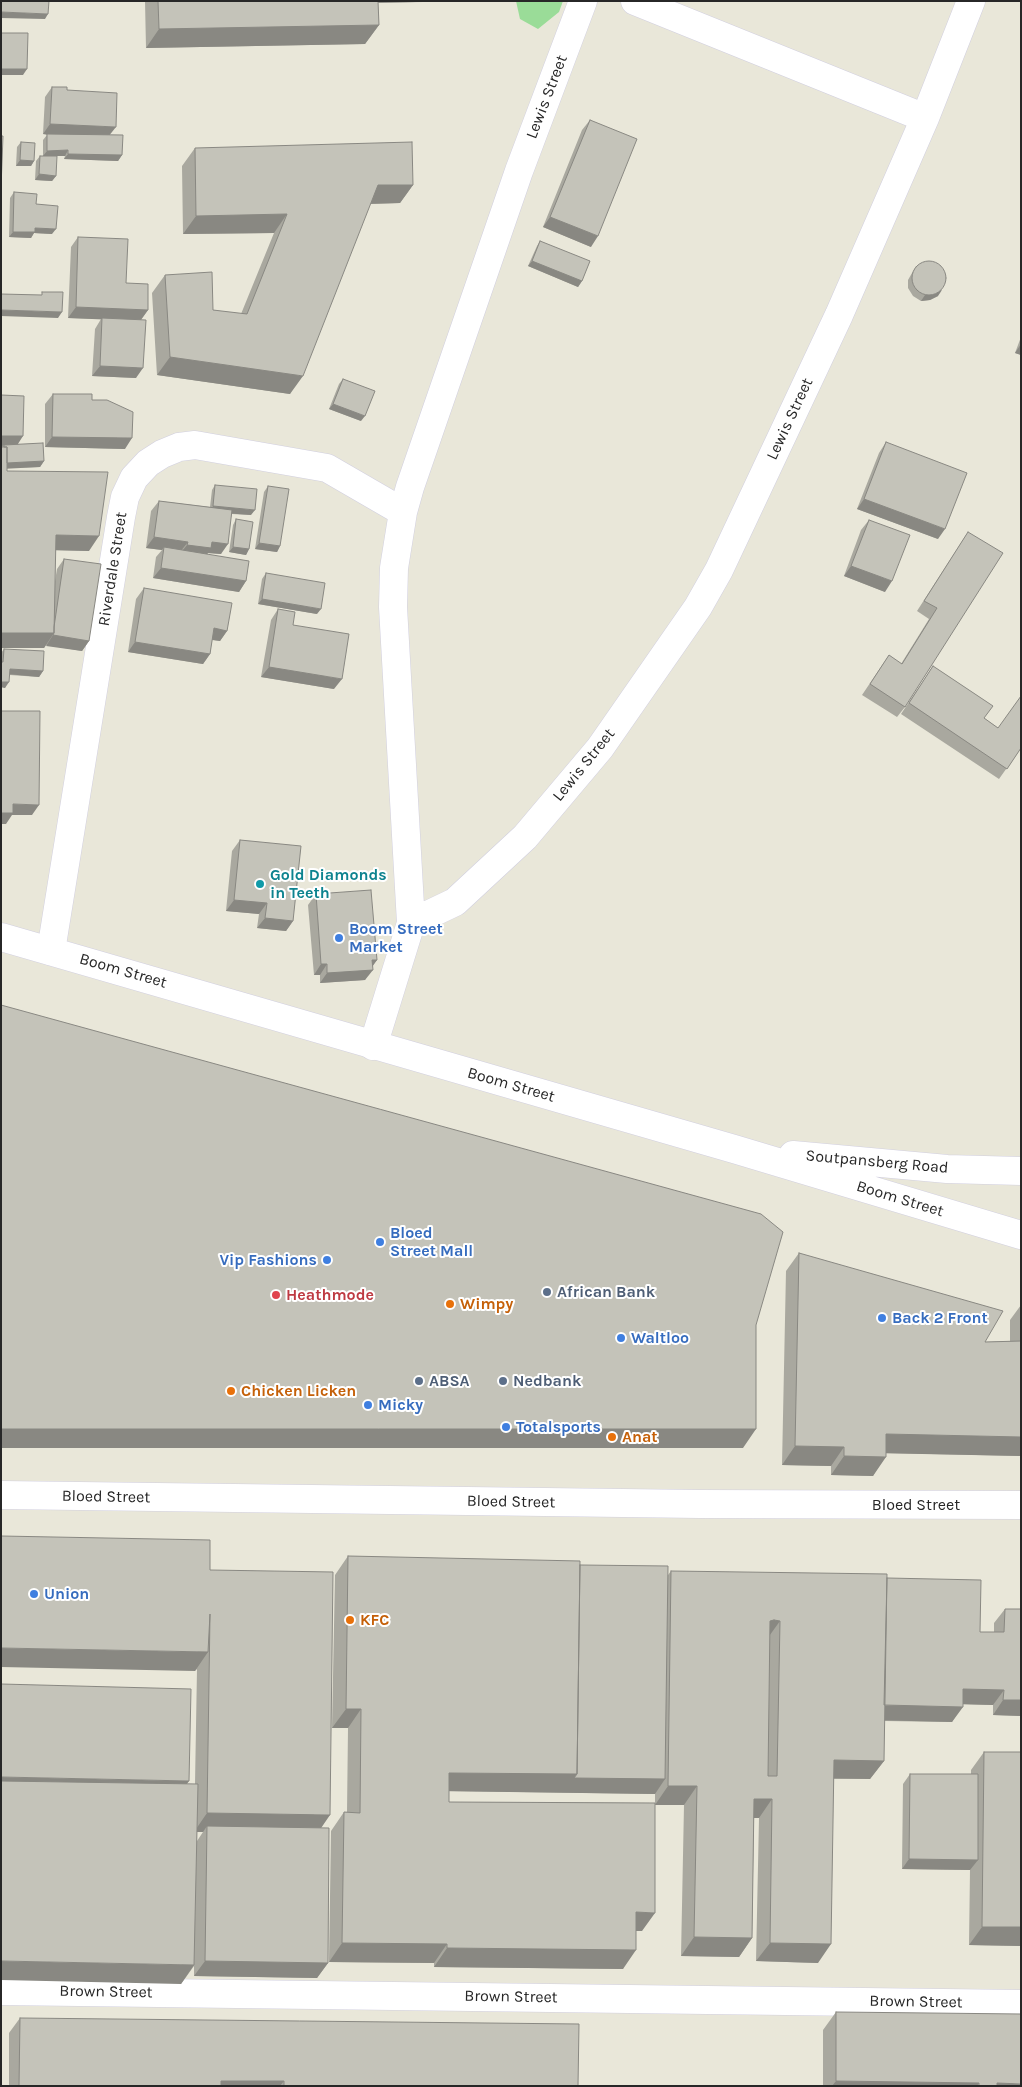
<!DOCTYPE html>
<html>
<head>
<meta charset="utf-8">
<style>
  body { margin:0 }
  #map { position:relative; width:1022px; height:2087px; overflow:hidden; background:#e9e7d9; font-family:Karla,sans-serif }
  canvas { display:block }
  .frame { position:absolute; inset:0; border:2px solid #272727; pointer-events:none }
</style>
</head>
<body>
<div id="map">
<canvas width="1022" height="2087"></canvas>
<div class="frame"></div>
</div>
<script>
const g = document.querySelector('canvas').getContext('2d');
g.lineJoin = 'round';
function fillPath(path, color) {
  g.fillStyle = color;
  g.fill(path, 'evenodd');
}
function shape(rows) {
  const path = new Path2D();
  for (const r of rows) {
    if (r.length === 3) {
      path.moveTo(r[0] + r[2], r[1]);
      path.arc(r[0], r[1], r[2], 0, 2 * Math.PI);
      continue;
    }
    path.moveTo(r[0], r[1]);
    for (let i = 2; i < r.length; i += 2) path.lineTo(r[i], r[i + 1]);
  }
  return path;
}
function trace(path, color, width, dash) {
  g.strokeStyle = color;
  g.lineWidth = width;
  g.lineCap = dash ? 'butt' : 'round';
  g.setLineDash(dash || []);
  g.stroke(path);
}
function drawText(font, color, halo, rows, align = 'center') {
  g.font = font + ' Karla,sans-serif';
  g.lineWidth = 4;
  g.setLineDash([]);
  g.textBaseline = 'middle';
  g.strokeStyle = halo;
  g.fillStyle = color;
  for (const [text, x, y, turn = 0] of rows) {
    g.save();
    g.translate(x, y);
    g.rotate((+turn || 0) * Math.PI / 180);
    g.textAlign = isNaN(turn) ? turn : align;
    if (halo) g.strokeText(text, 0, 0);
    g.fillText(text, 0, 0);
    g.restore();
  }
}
fillPath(shape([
  [516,1,563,1,559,12,538,29,520,19]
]), '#9adc98');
const minor = shape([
  [635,1,925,118],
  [411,923,455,902,525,837,600,748,698,607,719,570,839,315,925,118,971,1],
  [51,951,121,517,125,497,134,478,148,463,162,454,179,447,195,445,327,468,403,512],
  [373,1046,411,923,393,607,394,568,403,512,410,487,519,171,583,1],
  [1,1991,1021,2004]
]);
const secondary = shape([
  [1,937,734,1149,1021,1235],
  [793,1155,947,1169,1021,1171],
  [1,1495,700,1504,1021,1505]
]);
trace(minor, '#d1cfdf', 29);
trace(secondary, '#d1cfdf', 29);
trace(minor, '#fff', 28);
trace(secondary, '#fff', 28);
fillPath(shape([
  [145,1,467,1,378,3,379,25,365,44,146,48],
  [52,87,67,90,110,135,122,155,118,161,64,159,65,156,50,156,56,176,52,181,35,180,36,161,40,156,43,156,43,140,47,135,43,134,45,97],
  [590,120,591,247,543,227,582,130],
  [21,142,34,161,31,166,16,166,17,147],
  [195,148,413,185,400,203,370,204,290,394,157,375,152,293,165,275,213,310,241,314,274,233,183,234,182,166],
  [14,192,36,204,52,234,34,233,31,238,9,237,10,198],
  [78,237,126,283,148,310,141,320,136,378,92,376,95,329,101,319,68,318,71,247],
  [540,241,582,281,578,287,528,266,537,246],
  [916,266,938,296,930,300,921,301,913,296,908,288,908,280],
  [1021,337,1021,355,1015,353],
  [343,379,361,421,329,409,339,384],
  [53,394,92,400,125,449,45,447,45,404],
  [1,395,18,444,44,461,40,467,7,468,7,471,89,551,55,550,55,581,57,569,64,559,89,641,82,651,46,645,44,648,1,446],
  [886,442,938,539,857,509,879,453],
  [215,485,251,515,232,514,221,554,208,553,207,554,246,581,239,592,153,578,156,557,162,550,146,548,151,511,159,501,210,507,212,490],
  [268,486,280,546,277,552,255,549,264,492],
  [236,519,249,549,246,555,229,552,233,525],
  [869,520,885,592,844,576,861,530],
  [968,532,905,707,897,717,862,695,889,655,901,664,929,619,917,611],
  [266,573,317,614,258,604,262,579],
  [144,588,227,631,220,641,212,640,210,654,203,664,128,652,136,599],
  [278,609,293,625,334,689,261,677,271,620],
  [4,649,43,671,39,677,10,675,5,688,1,687,1,653],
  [933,666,984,718,998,728,1021,748,999,779,901,714],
  [240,840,293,921,286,931,257,928,259,914,226,911,232,851],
  [316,894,377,960,372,966,365,980,320,983,320,975,314,975,308,905],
  [799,1253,985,1342,1010,1341,1010,1320,1021,1305,1021,1456,886,1453,873,1476,831,1475,831,1466,782,1465,786,1271],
  [348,1556,580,1565,668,1575,671,1571,887,1578,980,1632,994,1632,994,1623,1005,1609,1021,1609,1021,1716,993,1715,993,1705,963,1704,952,1722,884,1721,884,1761,870,1779,834,1779,818,1963,756,1961,759,1818,754,1818,752,1938,739,1957,681,1956,684,1805,655,1805,642,1931,636,1931,623,1969,434,1967,434,1963,329,1962,331,1831,344,1812,347,1812,348,1728,332,1728,335,1575],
  [449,1791,655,1794,655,1803,449,1802],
  [210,1570,320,1828,328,1963,317,1978,194,1976,194,1966,181,1984,187,1784,195,1784,197,1669,195,1671],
  [197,1832,203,1832,197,1841],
  [984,1752,1021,1946,969,1945,970,1870,902,1869,903,1784,910,1774,971,1774,971,1770],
  [836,2012,1021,2086,823,2086,823,2030],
  [20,2018,578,2086,9,2086,9,2033]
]), '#a9a89f');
fillPath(shape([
  [366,1,467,1,365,3],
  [1,12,48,14,45,19,1,18],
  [379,25,365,44,146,48,159,29],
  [1,69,27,69,23,75,1,75],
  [50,124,116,127,108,137,43,134],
  [68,150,65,156,43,156,47,151],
  [68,154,122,155,118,161,64,159],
  [20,160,34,161,31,166,16,166],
  [39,174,56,176,52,181,35,180],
  [378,185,413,185,400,203,365,204],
  [287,214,274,233,183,234,196,216],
  [550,217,598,236,591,247,543,227],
  [35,228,56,229,52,234,34,233,31,238,9,237,13,232],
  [532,261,582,281,578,287,528,266],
  [942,290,938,296,930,300,921,301,925,295],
  [76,307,148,310,140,321,68,318],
  [1,310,62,312,58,318,1,316],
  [1021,344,1021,355,1015,353],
  [170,357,303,376,290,394,157,375],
  [100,366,143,368,136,378,92,376],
  [333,404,365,416,361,421,329,409],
  [1,436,23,436,16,447,4,445,2,446,1,446],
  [52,437,132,438,125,449,45,447],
  [44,461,40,467,1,469,4,463],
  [864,499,945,529,938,539,857,509],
  [213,506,255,510,251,515,210,512],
  [56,535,99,536,89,551,45,550],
  [154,537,188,542,180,552,164,547,162,550,146,548],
  [212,542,228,544,221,554,208,553,204,558,179,555,187,545],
  [259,543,280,546,277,552,255,549],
  [233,547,249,549,246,555,229,552],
  [851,566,892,581,885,592,844,576],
  [161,568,246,581,239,592,153,578],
  [262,599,321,609,317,614,258,604],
  [214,628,227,631,220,641,207,639],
  [1,633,54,633,44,648,1,648],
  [53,635,89,641,82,651,46,646],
  [135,642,210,654,203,664,128,652],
  [269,667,342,679,334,689,261,677],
  [10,669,43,671,39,677,7,674],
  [1,682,9,682,5,688,1,687],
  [13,804,39,805,32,815,12,815,6,824,1,824,1,813],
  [234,900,267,903,259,914,226,911],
  [265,918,293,921,286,931,257,928],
  [372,960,377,960,370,970,373,970,365,980,320,983,327,973],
  [321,964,327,964,320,975,314,975],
  [1,1429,756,1429,743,1448,1,1448],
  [886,1434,1021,1437,1021,1456,873,1453],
  [795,1446,844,1447,831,1466,782,1465],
  [844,1456,886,1457,873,1476,831,1475],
  [774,1620,780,1621,767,1639,770,1621],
  [1,1648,208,1652,195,1671,1,1667],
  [963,1689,1004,1690,993,1705,953,1704],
  [1003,1700,1021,1700,1021,1716,993,1715],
  [882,1705,963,1707,952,1722,871,1720],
  [346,1709,361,1709,348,1728,332,1728],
  [834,1760,884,1761,870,1779,821,1778],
  [449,1773,577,1774,665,1779,655,1794,436,1791],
  [1,1777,189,1781,182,1791,1,1788],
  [668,1786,697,1786,684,1805,655,1805],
  [754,1799,772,1799,759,1818,741,1818],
  [207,1813,330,1815,317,1834,207,1826,203,1832,194,1832],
  [909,1859,978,1860,970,1870,902,1869],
  [636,1912,655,1913,642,1931,623,1931],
  [982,1927,1021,1927,1021,1946,969,1945],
  [694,1937,752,1938,739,1957,681,1956],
  [342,1943,447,1944,434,1963,329,1962],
  [770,1943,831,1944,818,1963,756,1961],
  [447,1948,636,1950,623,1969,434,1967],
  [1,1961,194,1965,181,1984,1,1980],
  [205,1961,328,1963,317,1978,194,1976],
  [221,2081,284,2081,280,2086,217,2086],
  [836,2081,979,2083,977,2086,832,2086],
  [997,2083,1021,2084,1021,2086,996,2086]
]), '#898882');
const building = shape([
  [1,1,49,1,48,14,1,12,1,1],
  [158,1,378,1,379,25,159,29,158,1],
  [1,33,28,33,27,69,1,69,1,33],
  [52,87,67,87,67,90,117,93,116,127,50,124,52,87],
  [590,120,637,139,598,236,550,217,590,120],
  [47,134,123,135,122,155,68,154,68,150,47,151,47,134],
  [1,136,3,136,1,188,1,136],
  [21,142,35,143,34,161,20,160,21,142],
  [412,142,413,185,378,185,303,376,170,357,165,275,212,272,213,310,247,314,287,214,196,216,195,148,412,142],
  [40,156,57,156,56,176,39,174,40,156],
  [14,192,37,194,36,204,58,206,56,229,35,228,35,232,13,232,14,192],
  [78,237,128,239,126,283,148,284,148,310,76,307,78,237],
  [540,241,590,261,582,281,532,261,540,241],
  [929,278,17],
  [42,292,63,292,62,312,1,310,1,294,42,295,42,292],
  [102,318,146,320,143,368,100,366,102,318],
  [343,379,375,391,365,416,333,404,343,379],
  [53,394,92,394,92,400,107,400,133,412,132,438,52,437,53,394],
  [1,395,24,396,23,436,1,436,1,395],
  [886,442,967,473,945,529,864,499,886,442],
  [43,443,44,461,7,463,7,447,4,447,4,445,43,443],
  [1,447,7,447,7,471,108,472,99,536,56,535,54,633,1,633,1,447],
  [215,485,257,489,255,510,213,506,215,485],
  [268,486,289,489,280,546,259,543,268,486],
  [159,501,232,510,228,544,212,542,211,548,187,545,188,542,154,537,159,501],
  [236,519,253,522,249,549,233,547,236,519],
  [869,520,910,535,892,581,851,566,869,520],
  [968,532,1003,553,905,707,870,684,889,655,902,664,937,608,924,601,968,532],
  [164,547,249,561,246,581,161,568,164,547],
  [64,559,101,564,89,641,53,635,54,633,54,627,64,559],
  [266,573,325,583,321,609,262,599,266,573],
  [144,588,232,603,227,631,214,628,210,654,135,642,144,588],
  [278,609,295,612,293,625,349,634,342,679,269,667,278,609],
  [4,649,44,651,43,671,10,669,9,682,1,682,1,662,3,662,4,649],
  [933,666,993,706,984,718,998,728,1021,696,1021,748,1007,769,909,703,933,666],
  [1,711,40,711,39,805,13,804,13,813,1,813,1,711],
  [240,840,301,846,293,921,265,918,267,903,234,900,240,840],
  [371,890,377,960,372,960,373,970,327,973,327,964,321,964,316,894,371,890],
  [1,1005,761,1214,783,1232,756,1325,756,1429,1,1429,1,1005],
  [799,1253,1003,1311,985,1342,1021,1341,1021,1437,886,1434,886,1457,844,1456,844,1447,795,1446,799,1253],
  [1,1536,210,1540,210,1570,333,1572,330,1815,207,1813,210,1614,208,1652,1,1648,1,1536],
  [348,1556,580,1561,577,1774,449,1773,449,1802,655,1803,655,1913,636,1912,636,1950,447,1948,447,1944,342,1943,344,1812,360,1813,361,1709,346,1709,348,1556],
  [580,1565,668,1566,665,1779,574,1778,577,1774,580,1565],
  [671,1571,887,1574,884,1761,834,1760,831,1944,770,1943,772,1799,754,1799,752,1938,694,1937,697,1786,668,1786,671,1571],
  [774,1620,780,1621,777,1776,768,1776,770,1621,774,1620],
  [887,1578,981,1580,980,1632,1004,1632,1005,1609,1021,1609,1021,1700,1003,1700,1004,1690,963,1689,963,1707,884,1705,887,1578],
  [1,1684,191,1689,189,1781,1,1777,1,1684],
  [984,1752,1021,1752,1021,1927,982,1927,984,1752],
  [910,1774,978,1774,978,1860,909,1859,910,1774],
  [1,1781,198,1784,194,1965,1,1961,1,1781],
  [207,1826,329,1828,328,1963,205,1961,207,1826],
  [836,2012,1021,2014,1021,2084,997,2083,997,2086,979,2086,979,2083,836,2081,836,2012],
  [20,2018,579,2024,578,2086,284,2086,284,2081,221,2081,221,2086,19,2086,20,2018]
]);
fillPath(building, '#c4c3b9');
trace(building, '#898882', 1);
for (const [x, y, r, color] of [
  [260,884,5,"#0f9aa8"],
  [339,938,5,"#3f7fe0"],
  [380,1242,5,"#3f7fe0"],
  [327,1260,5,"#3f7fe0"],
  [547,1292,5,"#5c6f8a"],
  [276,1295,5,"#e0444e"],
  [450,1304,5,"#e8710a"],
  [882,1318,5,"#3f7fe0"],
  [621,1338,5,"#3f7fe0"],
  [419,1381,5,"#5c6f8a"],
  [503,1381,5,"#5c6f8a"],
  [231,1391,5,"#e8710a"],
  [368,1405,5,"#3f7fe0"],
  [506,1427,5,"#3f7fe0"],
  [612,1437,5,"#e8710a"],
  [34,1594,5,"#3f7fe0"],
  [350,1620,5,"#e8710a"]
]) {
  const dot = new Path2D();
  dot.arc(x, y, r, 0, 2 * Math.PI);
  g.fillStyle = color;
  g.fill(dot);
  trace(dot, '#fff', 2);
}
drawText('16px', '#272727', '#fff', [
  ["Lewis Street",547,97,-69],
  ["Lewis Street",790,419,-65],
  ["Riverdale Street",113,569,-81],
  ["Lewis Street",584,765,-51],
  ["Boom Street",123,971,16],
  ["Boom Street",511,1085,16],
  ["Soutpansberg Road",877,1162,5],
  ["Boom Street",900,1199,17],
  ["Bloed Street",106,1497,1],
  ["Bloed Street",511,1502,1],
  ["Bloed Street",916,1505],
  ["Brown Street",106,1992,1],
  ["Brown Street",511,1997,1],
  ["Brown Street",916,2002,1]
]);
drawText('bold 16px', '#0d838f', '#fff', [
  ["Gold Diamonds",270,875],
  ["in Teeth",270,893]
], 'left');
drawText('bold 16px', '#366cbe', '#fff', [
  ["Boom Street",349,929],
  ["Market",349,947],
  ["Bloed",390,1233],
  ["Street Mall",390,1251],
  ["Vip Fashions",317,1260,"right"],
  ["Back 2 Front",892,1318],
  ["Waltloo",631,1338],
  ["Micky",378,1405],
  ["Totalsports",516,1427],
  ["Union",44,1594]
], 'left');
drawText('bold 16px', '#4e5e75', '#fff', [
  ["African Bank",557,1292],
  ["ABSA",429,1381],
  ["Nedbank",513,1381]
], 'left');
drawText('bold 16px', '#be3a42', '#fff', [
  ["Heathmode",286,1295]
], 'left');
drawText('bold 16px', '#c56008', '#fff', [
  ["Wimpy",460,1304],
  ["Chicken Licken",241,1391],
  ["Anat",622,1437],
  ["KFC",360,1620]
], 'left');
</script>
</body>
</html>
